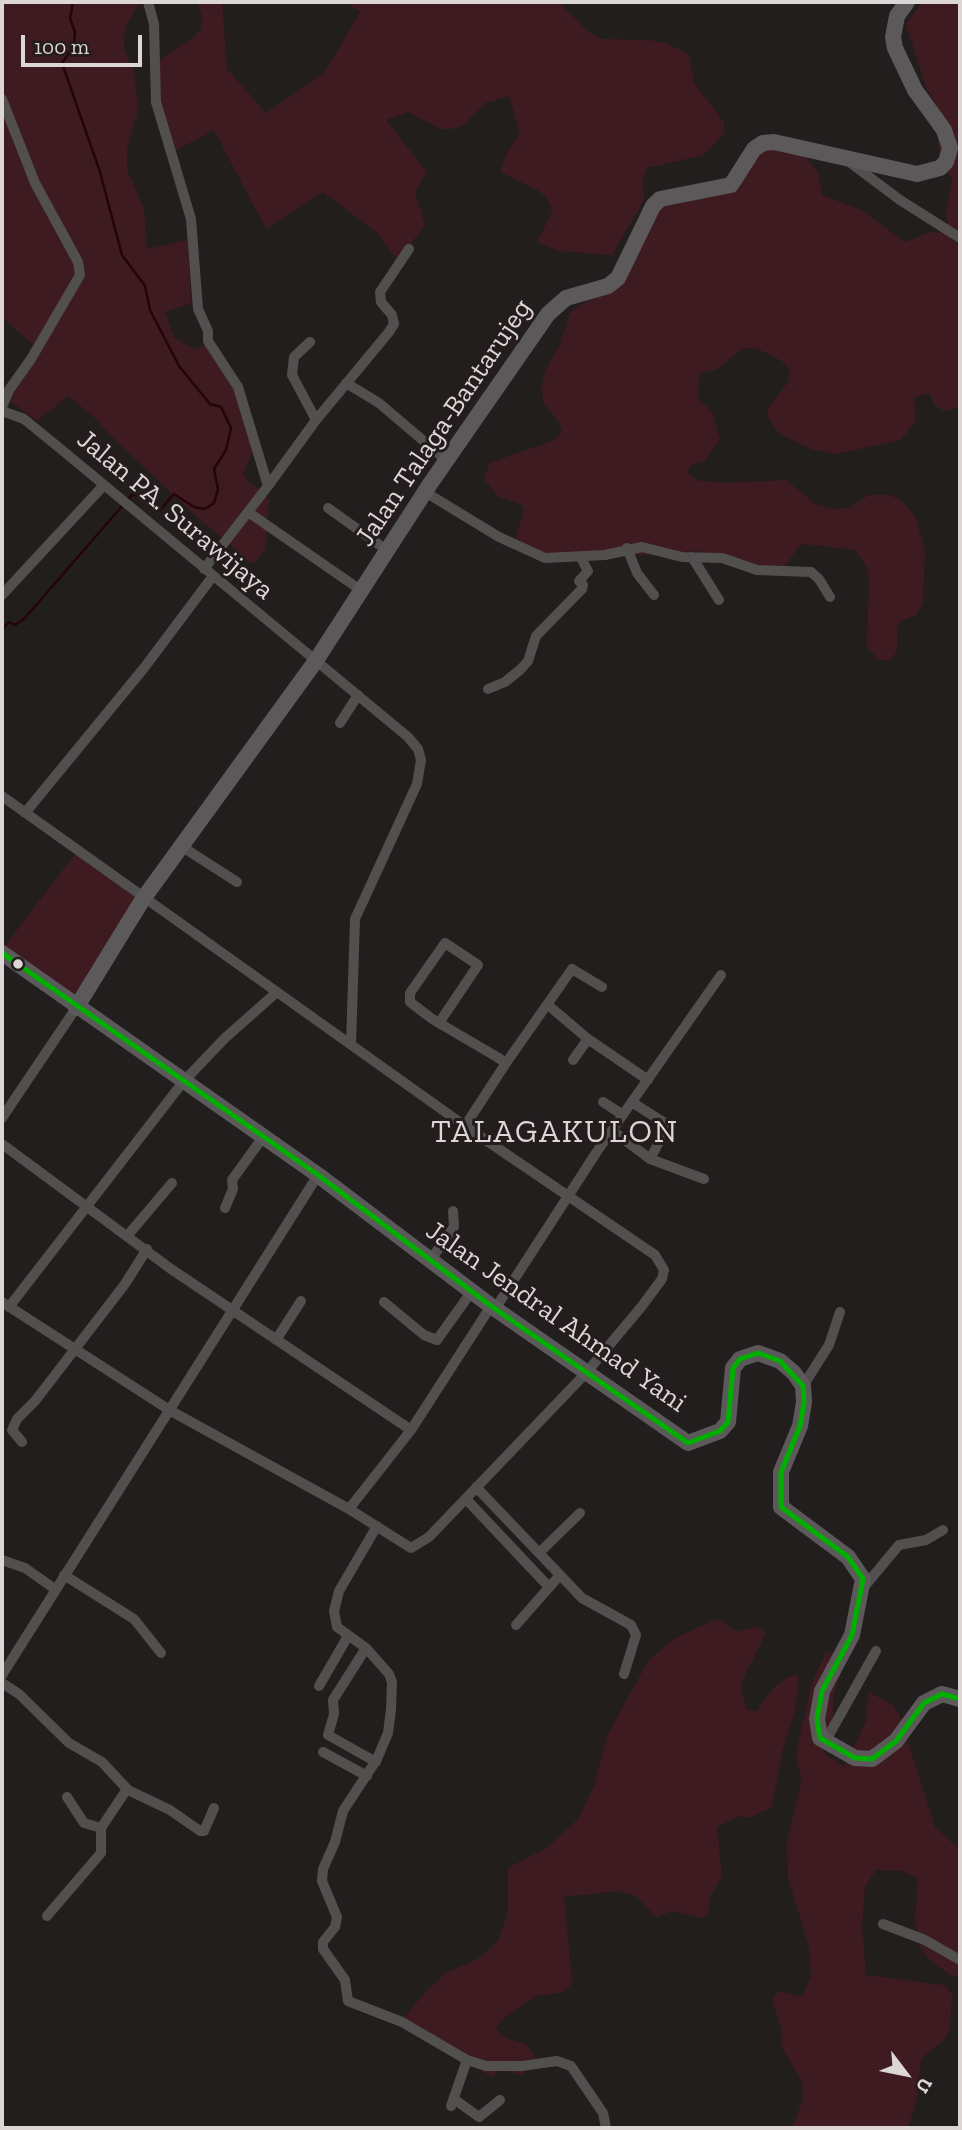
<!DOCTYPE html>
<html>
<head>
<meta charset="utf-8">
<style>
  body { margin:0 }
  #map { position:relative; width:962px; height:2130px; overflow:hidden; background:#231e1e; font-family:"Zilla Slab",serif }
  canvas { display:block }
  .frame { position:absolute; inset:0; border:4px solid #ddd6d7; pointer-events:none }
  .north { position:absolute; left:871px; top:2039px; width:70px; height:70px; -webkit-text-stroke:5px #251c1d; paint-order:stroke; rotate:122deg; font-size:19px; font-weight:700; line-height:28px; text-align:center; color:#ddd6d7 }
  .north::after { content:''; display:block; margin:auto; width:24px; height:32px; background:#ddd6d7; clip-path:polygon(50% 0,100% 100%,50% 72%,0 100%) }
  .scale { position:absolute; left:21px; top:35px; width:121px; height:32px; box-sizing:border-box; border:4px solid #ddd6d7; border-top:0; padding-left:9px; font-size:21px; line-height:24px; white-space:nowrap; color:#ddd6d7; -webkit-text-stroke:5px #251c1d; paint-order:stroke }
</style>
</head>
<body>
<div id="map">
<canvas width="962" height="2130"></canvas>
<div class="frame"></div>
<div class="north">U</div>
<div class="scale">100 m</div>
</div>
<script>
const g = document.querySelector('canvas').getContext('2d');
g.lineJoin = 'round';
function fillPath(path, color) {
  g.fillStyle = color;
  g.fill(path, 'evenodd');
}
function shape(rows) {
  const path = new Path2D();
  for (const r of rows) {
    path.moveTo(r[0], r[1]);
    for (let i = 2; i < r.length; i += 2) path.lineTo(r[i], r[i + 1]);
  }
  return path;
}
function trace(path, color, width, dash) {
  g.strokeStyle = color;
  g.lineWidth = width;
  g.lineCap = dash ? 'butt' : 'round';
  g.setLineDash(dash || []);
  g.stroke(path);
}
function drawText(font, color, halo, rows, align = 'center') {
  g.font = font + ' "Zilla Slab",serif';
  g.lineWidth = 6;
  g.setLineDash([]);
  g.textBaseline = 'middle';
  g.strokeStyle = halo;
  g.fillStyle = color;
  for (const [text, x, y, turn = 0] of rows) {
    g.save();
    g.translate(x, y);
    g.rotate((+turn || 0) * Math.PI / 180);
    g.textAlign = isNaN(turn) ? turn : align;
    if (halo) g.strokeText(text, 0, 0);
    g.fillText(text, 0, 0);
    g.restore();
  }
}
fillPath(shape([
  [2,2,140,2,128,21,124,38,124,50,134,71,138,111,127,150,127,170,144,208,147,249,188,240,191,303,165,312,174,338,195,349,211,343,232,381,253,451,243,473,249,483,263,491,269,501,265,549,256,562,251,563,241,557,230,543,206,525,115,440,93,416,68,396,37,421,6,398,40,351,2,317],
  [197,2,222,2,227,69,266,113,325,72,360,12,346,2,559,2,585,29,600,39,649,40,668,44,689,54,694,83,724,122,724,133,704,155,647,168,643,178,644,200,612,255,559,251,537,242,552,212,551,206,545,196,536,189,500,172,506,155,520,133,509,96,485,103,464,125,452,129,440,129,408,112,386,120,427,172,415,192,425,225,398,260,376,232,323,192,266,229,214,130,171,153,152,78,161,59,194,37,201,29,202,16],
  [922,2,960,2,960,235,948,226,946,213,952,178,941,164,936,127,939,110,927,90,906,24],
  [755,149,799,150,818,172,822,195,861,210,905,242,931,232,944,233,960,246,960,407,944,411,933,404,930,393,914,397,916,420,901,440,835,454,811,449,786,437,777,431,767,415,768,408,788,382,790,371,782,361,756,348,742,349,717,369,699,374,698,398,713,414,720,440,704,461,691,465,688,470,690,476,700,481,725,483,786,480,815,504,831,509,849,508,869,495,887,495,899,499,915,516,925,551,923,604,916,615,900,622,897,627,897,651,890,661,878,659,867,646,869,580,867,568,855,550,804,544,799,546,782,571,698,551,643,555,538,557,514,545,524,510,522,505,499,497,484,479,490,463,555,440,562,432,559,422,543,403,542,388,545,371,560,345,570,312,594,297,664,203,712,189,735,172],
  [75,854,148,903,75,1005,4,947],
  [717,1619,736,1631,757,1627,766,1633,740,1685,747,1710,757,1711,774,1687,788,1677,798,1674,799,1679,795,1711,782,1752,772,1807,749,1818,739,1816,717,1827,722,1876,710,1896,708,1914,703,1918,673,1911,656,1917,636,1896,618,1891,564,1897,572,1983,564,1992,535,1996,503,2019,495,2029,509,2039,526,2044,535,2057,522,2075,499,2070,492,2077,401,2021,427,1990,445,1974,481,1957,497,1942,508,1914,508,1868,548,1847,578,1819,594,1786,608,1734,648,1661,675,1638],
  [826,1652,837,1653,842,1670,834,1693,832,1724,823,1749,825,1754,844,1767,866,1721,868,1692,892,1704,899,1714,935,1827,960,1850,960,1976,952,1976,932,1962,921,1949,915,1921,918,1878,902,1871,876,1870,865,1887,862,1926,866,1975,944,1985,952,1994,950,2028,945,2039,921,2059,917,2099,908,2128,792,2128,803,2099,802,2081,782,2048,782,2030,772,2000,779,1991,802,1997,811,1976,809,1948,788,1877,787,1841,802,1781,796,1755,812,1683]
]), '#3d1b21');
trace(shape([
  [73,2,70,18,75,32,74,46,62,63,100,172,122,255,145,286,150,310,179,366,210,404,221,407,231,428,226,450,214,469,218,489,214,503,205,509,194,507,174,494,160,510,144,495,132,495,127,500],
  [2,629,9,622,15,625,24,619,123,505]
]), '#250307', 2.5);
trace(shape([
  [148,2,154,24,156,102,191,219,198,309,208,331,208,341,238,387,268,486,204,569],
  [2,99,35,183,78,262,80,275,31,359,9,390,2,407],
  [848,161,900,200,960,238],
  [310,342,294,357,292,375,316,420,389,332,394,324,392,315,381,302,380,292,409,249],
  [346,383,379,403,446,460],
  [2,411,24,419,68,455,408,737,418,749,421,760,417,784,355,919,351,1044],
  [268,486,316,420],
  [425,492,499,537,545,558,605,555,642,547,682,557,722,558,757,570,811,572,819,579,830,597],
  [328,508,388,551],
  [248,512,362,591],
  [627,548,637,573,654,595],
  [692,557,719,600],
  [2,595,104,485],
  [488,689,505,682,521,669,528,661,536,636,582,589,583,585,579,581,588,571,581,558],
  [340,723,358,695],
  [2,796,465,1126,655,1255,664,1270,662,1279,642,1306,586,1373,429,1537,411,1548,349,1509,171,1411,2,1302],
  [25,813,144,668,213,576],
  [181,846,237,882],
  [548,1005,588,1039,648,1080],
  [439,1023,478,965,445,943,410,993,410,1002,431,1018,439,1023,497,1057,506,1063,465,1126],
  [573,1060,588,1039],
  [506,1063,572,969,602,987],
  [603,1102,623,1115],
  [633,1103,668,1125,650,1159],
  [2,1118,76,1008],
  [613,1131,650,1159,704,1179],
  [2,1144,171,1269,411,1430],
  [225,1208,233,1189,232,1180,263,1137],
  [128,1235,172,1183],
  [429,1262,454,1227,453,1211],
  [384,1302,424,1335,437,1340,472,1291],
  [9,1307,183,1082,225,1038,277,992],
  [495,1309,596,1153,721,975],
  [276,1340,301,1301],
  [803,1386,829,1345,840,1312],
  [22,1442,12,1430,17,1419,35,1401,125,1284,147,1249],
  [476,1487,582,1598,631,1625,636,1635,624,1674],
  [466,1499,548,1586],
  [349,1509,411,1430,491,1306],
  [377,1526,339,1591,334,1611,337,1627,366,1648,389,1674,392,1682,391,1710,388,1733,377,1759,343,1811,335,1842,323,1869,322,1881,337,1917,335,1927,323,1942,323,1949,345,1980,348,2001,402,2022,467,2060,486,2066,522,2066,557,2061,571,2066,603,2113,606,2128],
  [539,1553,580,1513],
  [2,1560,25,1568,55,1589],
  [64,1575,134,1619,161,1653],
  [864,1587,899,1545,926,1540,943,1530],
  [516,1625,560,1575],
  [366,1648,333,1700,334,1714,328,1735,376,1762],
  [2,1675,318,1175],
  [2,1683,19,1694,69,1743,102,1762,128,1790,170,1810,200,1831,204,1831,214,1808],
  [319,1686,348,1636],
  [825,1742,876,1651],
  [323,1752,367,1776],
  [67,1797,84,1823,101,1828],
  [47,1916,101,1853,101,1828,127,1789],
  [883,1924,925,1940,960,1960],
  [454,2099,479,2117,500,2100],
  [451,2106,467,2060]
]), '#524f4f', 10);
trace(shape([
  [2,953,318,1175,491,1306,688,1443,720,1431,728,1422,733,1368,740,1359,758,1353,780,1361,794,1373,803,1386,804,1402,800,1426,781,1472,781,1507,848,1557,863,1579,852,1635,822,1691,817,1719,820,1738,855,1758,872,1759,896,1741,924,1703,942,1694,960,1699],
  [76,1008,143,899,315,662,430,484,548,314,566,298,608,286,618,278,653,206,660,199,731,185,754,149,763,143,774,142,917,174,940,168,946,162,950,148,944,130,915,90,895,48,893,37,897,16,907,2]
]), '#5c595a', 16);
trace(shape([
  [2,953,318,1175,491,1306,688,1443,720,1431,728,1422,733,1368,740,1359,758,1353,780,1361,803,1386,804,1402,800,1426,781,1472,781,1507,848,1557,863,1579,852,1635,822,1691,817,1719,820,1738,855,1758,872,1759,896,1741,924,1703,942,1694,960,1699]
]), '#00b000', 5);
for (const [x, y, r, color] of [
  [18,964,6,"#ddd6d7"]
]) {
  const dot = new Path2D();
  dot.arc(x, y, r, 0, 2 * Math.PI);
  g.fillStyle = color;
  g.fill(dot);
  trace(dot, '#251c1d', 2.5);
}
drawText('28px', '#ddd6d7', '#251c1d', [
  ["Jalan Talaga-Bantarujeg",444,423,-56],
  ["Jalan PA. Surawijaya",175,515,40],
  ["Jalan Jendral Ahmad Yani",556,1317,35]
]);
g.letterSpacing = '2px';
drawText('32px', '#ddd6d7', '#251c1d', [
  ["TALAGAKULON",555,1133]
]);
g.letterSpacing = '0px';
</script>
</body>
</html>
